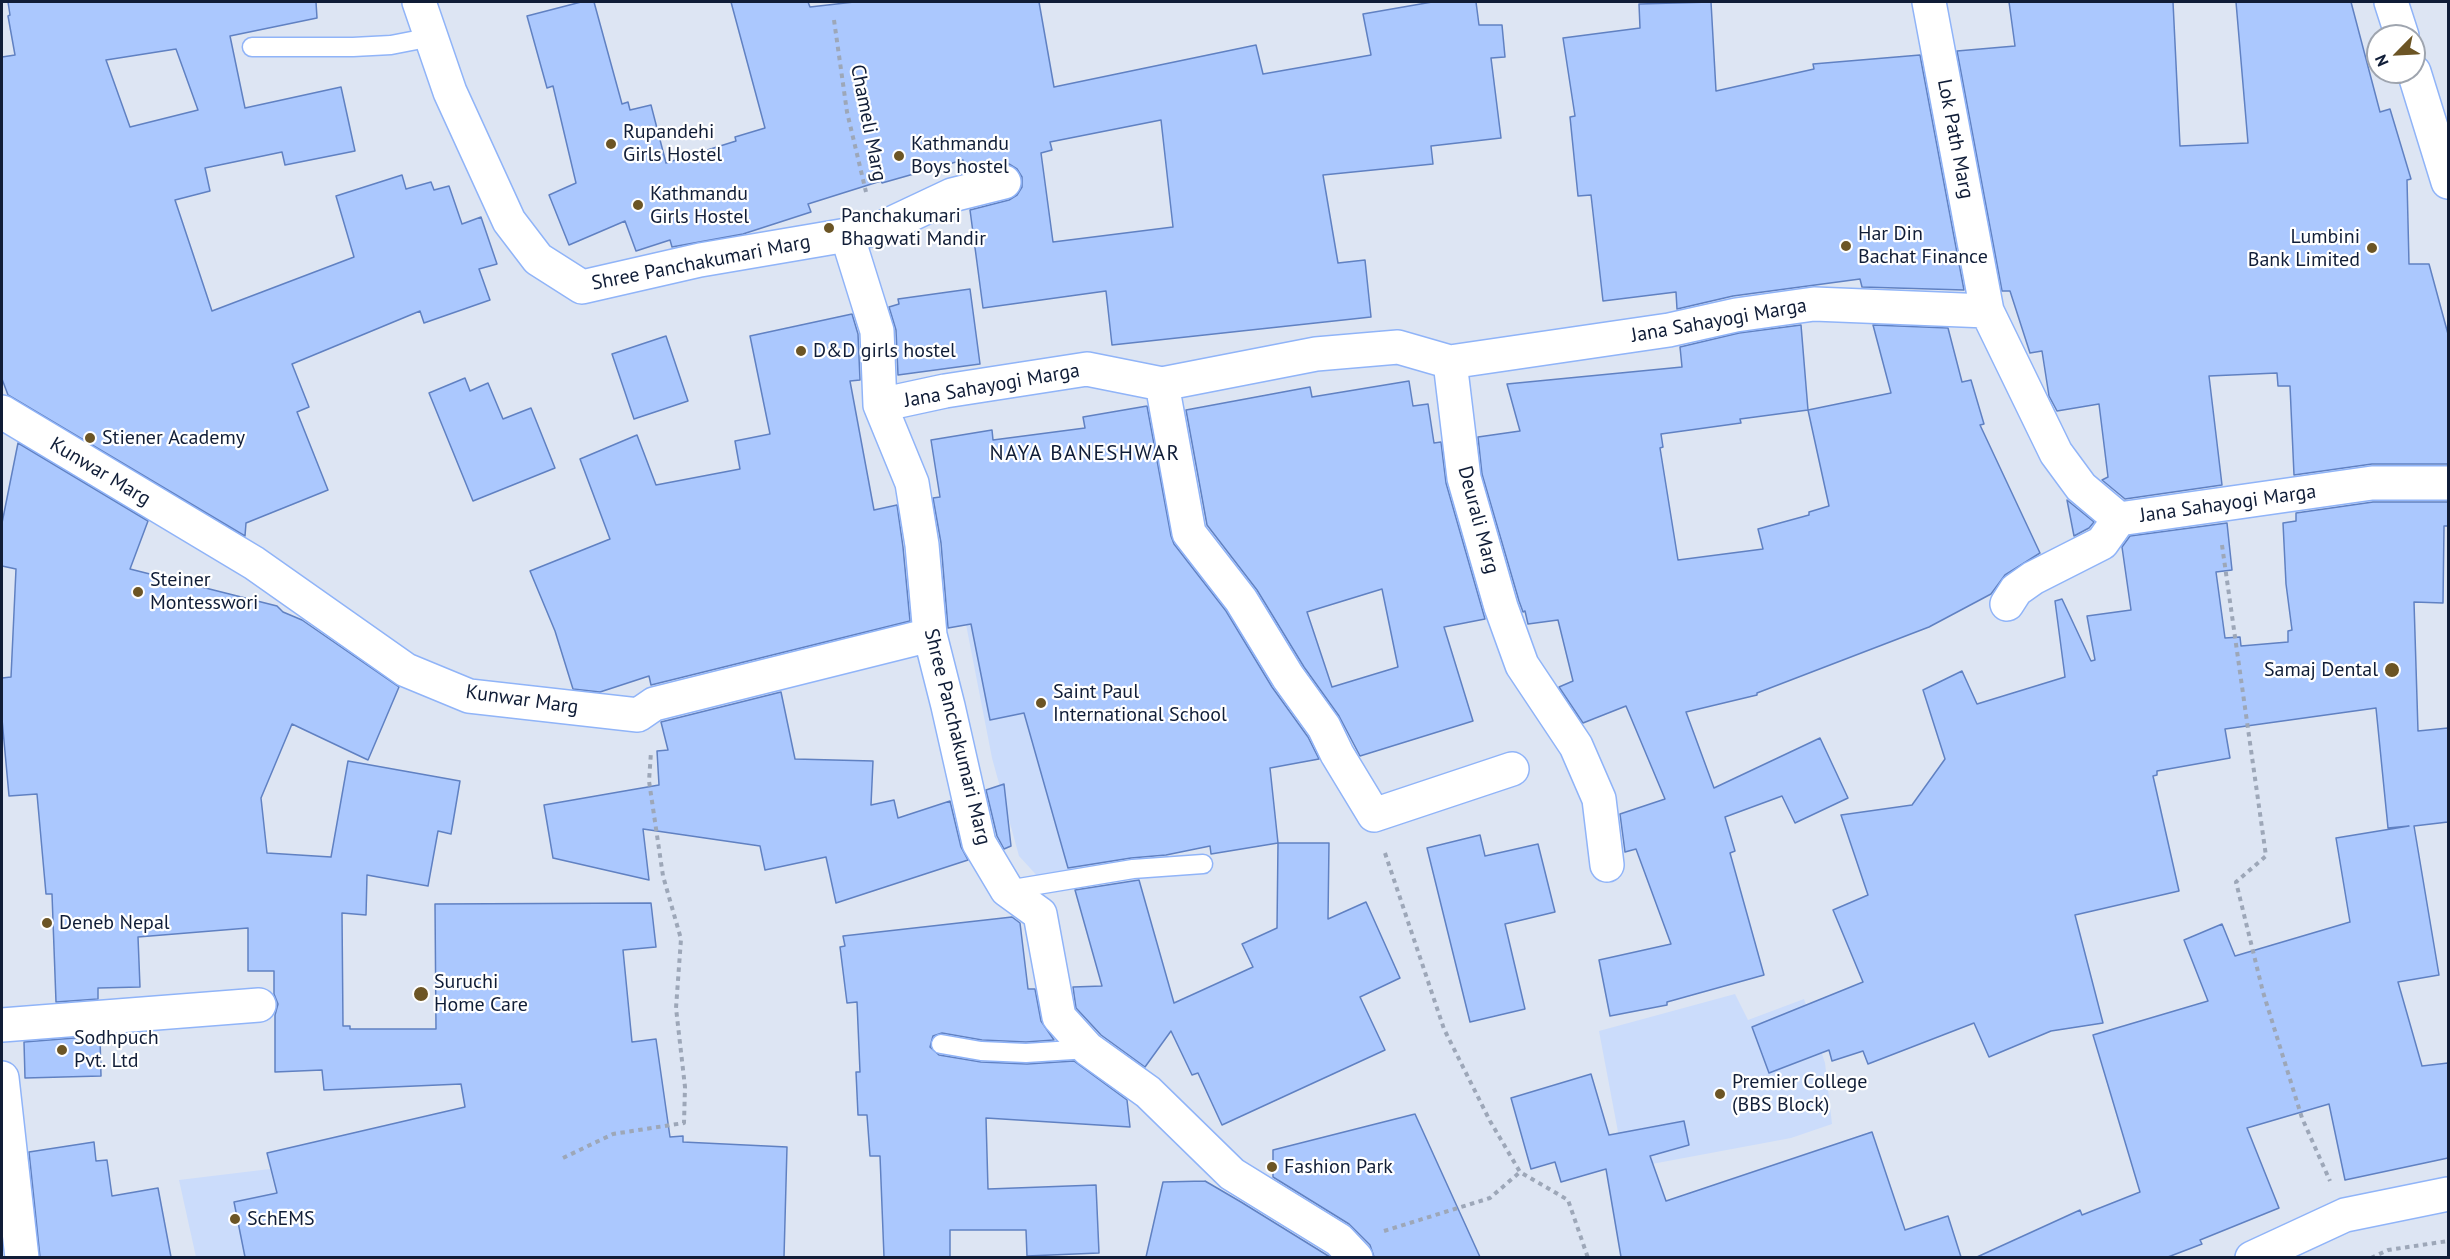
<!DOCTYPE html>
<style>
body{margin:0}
#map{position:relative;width:2450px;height:1259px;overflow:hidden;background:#dde5f3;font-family:"PT Sans",sans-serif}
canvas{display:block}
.frame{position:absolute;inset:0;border:3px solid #101d37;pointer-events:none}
.north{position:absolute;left:2366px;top:24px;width:60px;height:60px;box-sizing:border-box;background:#fff;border:2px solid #9fa5af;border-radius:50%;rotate:246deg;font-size:16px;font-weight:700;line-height:24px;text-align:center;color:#101d37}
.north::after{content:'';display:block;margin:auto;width:21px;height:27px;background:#6c5525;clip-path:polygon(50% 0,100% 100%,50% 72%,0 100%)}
</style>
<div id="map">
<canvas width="2450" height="1259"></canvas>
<div class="frame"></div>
<div class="north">N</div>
</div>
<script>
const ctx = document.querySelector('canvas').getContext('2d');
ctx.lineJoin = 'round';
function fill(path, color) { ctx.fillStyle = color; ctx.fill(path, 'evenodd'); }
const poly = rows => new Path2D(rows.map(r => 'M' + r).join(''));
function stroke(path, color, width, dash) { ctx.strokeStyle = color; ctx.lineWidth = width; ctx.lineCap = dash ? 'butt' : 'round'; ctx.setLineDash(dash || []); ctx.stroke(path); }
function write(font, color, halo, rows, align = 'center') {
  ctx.font = font + ' "PT Sans",sans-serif'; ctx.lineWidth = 4.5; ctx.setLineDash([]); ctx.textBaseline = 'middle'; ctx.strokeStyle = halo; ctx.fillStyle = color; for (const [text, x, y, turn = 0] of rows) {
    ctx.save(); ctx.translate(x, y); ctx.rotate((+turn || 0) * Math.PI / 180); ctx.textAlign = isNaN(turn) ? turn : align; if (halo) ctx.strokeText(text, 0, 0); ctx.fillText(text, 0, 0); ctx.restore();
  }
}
fill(poly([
 [964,614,1096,649,1117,865,1041,880,1019,856,992,758],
 [1735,994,1748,1020,1804,999,1825,1063,1832,1124,1791,1138,1625,1169,1599,1031],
 [270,1169,291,1257,196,1257,179,1180]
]), '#cbdcfb');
const building = poly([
 [8,2,316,2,317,18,230,36,245,108,341,87,355,151,285,165,282,152,205,168,210,191,175,200,212,311,354,257,336,196,402,175,406,189,431,182,434,190,449,186,462,224,481,217,497,264,479,269,490,300,424,323,420,311,292,364,309,407,297,412,328,490,246,523,245,536,8,395,2,379,2,57,15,55,8,16,10,15,8,2],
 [176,49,198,110,130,127,106,60,176,49],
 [581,2,594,2,622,104,628,102,630,110,651,105,666,163,736,141,735,137,765,128,731,2,808,2,810,7,854,2,1039,2,1054,87,1256,45,1263,74,1371,55,1363,14,1432,2,1476,2,1479,25,1502,25,1505,57,1491,58,1501,138,1431,146,1433,164,1323,175,1338,263,1365,260,1371,317,1112,345,1106,291,983,308,970,210,1009,200,1017,195,1022,187,1022,177,1017,169,1009,164,999,164,965,172,963,160,882,183,881,181,808,204,811,212,743,234,672,247,670,240,636,251,625,221,569,245,549,195,576,183,553,86,547,88,527,16,581,2],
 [1161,120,1173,227,1053,242,1041,153,1052,150,1050,142,1161,120],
 [1711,2,1716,91,1814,69,1813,64,1920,55,1964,290,1862,287,1860,279,1733,296,1677,309,1676,292,1603,301,1591,195,1578,196,1570,117,1575,116,1563,38,1640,28,1639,4,1711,2],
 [2009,2,2173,2,2180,146,2248,143,2236,2,2351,2,2380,112,2390,109,2411,179,2407,180,2409,264,2429,264,2448,334,2448,464,2372,464,2294,475,2290,386,2278,386,2277,373,2209,376,2222,485,2125,499,2102,480,2108,477,2099,404,2057,411,2049,396,2042,351,2030,353,2010,291,2002,291,1957,51,2015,46,2009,2],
 [970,289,980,364,898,375,896,330,889,307,899,304,898,299,970,289],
 [852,314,858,334,860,380,850,381,874,510,897,505,903,547,910,621,651,685,649,676,600,692,573,689,555,631,530,571,610,539,580,459,637,435,656,485,740,469,735,441,770,434,750,336,852,314],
 [1801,325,1808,410,1891,393,1873,325,1948,328,1962,382,1971,380,1984,424,1980,425,2040,553,2005,575,1991,594,1929,627,1757,693,1757,695,1686,712,1714,788,1820,738,1848,798,1795,823,1782,796,1725,817,1735,851,1730,853,1764,975,1667,1002,1667,1005,1610,1016,1599,960,1671,944,1636,849,1625,852,1620,814,1665,799,1626,706,1583,723,1559,687,1573,681,1558,620,1528,624,1525,611,1523,612,1519,601,1482,474,1478,437,1520,431,1507,384,1682,367,1680,347,1739,333,1801,325],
 [1808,410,1829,506,1809,512,1809,515,1758,529,1763,549,1678,560,1660,448,1663,447,1661,434,1741,423,1740,419,1808,410],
 [666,336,688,401,634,419,612,354,666,336],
 [465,378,470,391,488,383,503,419,531,408,555,468,473,501,429,393,465,378],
 [1409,381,1413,406,1428,404,1434,443,1441,442,1446,483,1485,619,1444,627,1473,721,1360,756,1339,716,1304,667,1257,590,1207,525,1186,410,1310,387,1312,397,1409,381],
 [1382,589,1398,667,1332,687,1307,612,1382,589],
 [1147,406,1171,536,1174,544,1226,611,1272,687,1308,737,1319,759,1270,768,1278,843,1211,854,1210,846,1166,855,1131,858,1068,868,1024,713,990,720,971,624,948,628,941,543,933,498,940,497,931,440,992,430,993,440,1085,428,1083,417,1147,406],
 [18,443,148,521,130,569,277,606,283,612,302,620,399,687,368,760,292,724,261,798,267,853,331,857,348,761,460,781,451,834,438,831,428,886,367,875,366,915,342,913,343,1026,350,1026,350,1029,436,1029,435,904,651,903,656,947,623,950,632,1042,656,1039,670,1137,683,1136,683,1142,787,1147,784,1257,245,1257,234,1202,277,1193,267,1153,465,1107,461,1084,324,1090,322,1070,275,1072,275,1015,278,1004,274,994,274,971,248,971,248,928,138,937,140,987,98,988,98,999,56,1002,52,894,46,894,37,794,9,796,2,719,2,678,11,677,16,569,2,566,2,523,18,443],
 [2067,500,2094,522,2089,528,2074,536,2067,500],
 [2373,502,2448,502,2448,526,2444,526,2443,603,2414,602,2418,731,2448,728,2448,822,2414,826,2439,975,2398,982,2422,1066,2448,1063,2448,1158,2345,1180,2329,1104,2247,1128,2279,1208,2200,1240,2202,1244,2168,1257,1977,1257,2080,1210,2082,1215,2140,1192,2093,1035,2208,1001,2184,940,2222,924,2235,956,2350,922,2336,838,2409,826,2388,828,2376,708,2225,729,2230,758,2157,771,2157,775,2153,776,2179,891,2075,915,2103,1023,2051,1031,1989,1057,1974,1023,1868,1064,1863,1051,1832,1061,1829,1050,1769,1073,1752,1027,1863,982,1833,910,1868,895,1841,815,1912,805,1945,759,1923,690,1962,671,1977,704,2065,677,2055,601,2062,599,2091,661,2095,660,2087,616,2131,610,2122,547,2130,536,2227,523,2232,570,2216,572,2225,638,2240,637,2241,646,2288,642,2288,631,2292,630,2286,584,2283,523,2296,521,2296,513,2373,502],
 [781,692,795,759,873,761,871,805,894,800,898,818,950,801,961,847,968,860,836,903,826,857,765,870,760,846,643,829,649,880,553,858,544,805,659,785,657,751,668,750,661,722,781,692],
 [1004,784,1011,846,1004,849,997,836,986,790,1004,784],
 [1480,835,1485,856,1538,844,1555,912,1505,924,1525,1009,1470,1022,1427,848,1480,835],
 [1278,843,1329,843,1328,919,1366,902,1400,978,1360,997,1385,1050,1222,1125,1198,1073,1192,1075,1171,1031,1145,1067,1101,1035,1076,1008,1073,987,1102,986,1075,890,1139,880,1174,1003,1253,967,1242,944,1277,928,1278,843],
 [1012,917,1020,923,1028,989,1035,989,1041,1021,1054,1040,1026,1042,982,1040,942,1033,933,1036,930,1047,939,1055,981,1062,1027,1064,1074,1061,1127,1100,1130,1127,986,1118,988,1189,1096,1185,1099,1253,1027,1256,1026,1230,950,1230,950,1257,884,1257,880,1156,870,1156,867,1115,858,1115,856,1072,860,1072,857,1002,847,1003,840,947,845,946,843,936,1012,917],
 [100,1036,101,1076,25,1078,24,1042,100,1036],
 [1591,1074,1609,1135,1684,1121,1689,1145,1650,1156,1666,1201,1872,1132,1905,1230,1948,1216,1961,1257,1621,1257,1606,1169,1561,1182,1555,1162,1531,1169,1511,1098,1591,1074],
 [1415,1114,1480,1257,1374,1257,1370,1245,1349,1224,1273,1177,1273,1150,1415,1114],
 [94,1142,96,1161,107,1160,112,1196,158,1188,171,1257,40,1257,29,1152,94,1142],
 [1205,1181,1241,1202,1330,1257,1146,1257,1163,1182,1205,1181]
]);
fill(building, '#abc8fe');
stroke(building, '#6081c2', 1.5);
const lane = poly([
 [252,47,353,47,391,45,432,37],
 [1007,890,1133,869,1203,864],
 [941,1044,981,1051,1026,1053,1088,1049]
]);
const street = poly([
 [419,2,450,92,509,221,538,259,582,287,700,260,847,235,877,331,880,405,912,483,922,545,930,635,948,706,979,843,1007,890,1040,914,1059,1017,1088,1049,1148,1092,1232,1174,1339,1240,1356,1258],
 [1929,2,1987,311],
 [2391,2,2402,36],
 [2414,72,2448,182],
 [847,235,884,227,952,195,1004,182],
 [1450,362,1464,478,1501,607,1522,665,1576,746,1599,799,1607,865],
 [1162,384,1189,533,1241,600,1288,677,1324,727,1337,754,1374,815,1512,769],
 [880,405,945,391,1087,369,1162,384,1316,354,1398,347,1450,362,1669,330,1736,315,1814,304,1987,311,2056,453,2081,487,2119,519,2372,483,2448,483],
 [2,412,254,563,406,670,469,696,638,715,654,704,930,635],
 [2007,604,2016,590,2033,578,2102,543,2119,519],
 [2,1025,259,1005],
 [2,1078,22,1258]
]);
const secondary = poly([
 [2252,1258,2345,1215,2448,1194]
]);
stroke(lane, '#90b4f8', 21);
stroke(street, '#90b4f8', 36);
stroke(secondary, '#90b4f8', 36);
stroke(poly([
 [834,20,847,112,866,192],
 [2222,545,2266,856,2236,882,2263,992,2302,1118,2330,1181],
 [1385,853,1444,1029,1490,1121,1520,1172,1568,1200,1588,1258],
 [563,1158,613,1134,684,1123,685,1087,676,1008,681,939,663,876,649,781,651,752],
 [1384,1231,1490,1198,1520,1172],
 [2371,1258,2388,1250,2448,1241]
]), '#9da7b8', 4, [4.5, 4.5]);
stroke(lane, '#fff', 18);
stroke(street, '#fff', 33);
stroke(secondary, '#fff', 33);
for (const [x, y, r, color] of [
 [611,144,6,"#6c5525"],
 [899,156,6,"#6c5525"],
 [638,205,6,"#6c5525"],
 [829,228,6,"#6c5525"],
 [1846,246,6,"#6c5525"],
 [2372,248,6,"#6c5525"],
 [801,351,6,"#6c5525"],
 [90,438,6,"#6c5525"],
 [138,592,6,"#6c5525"],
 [2392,670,8,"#6c5525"],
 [1041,703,6,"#6c5525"],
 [47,923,6,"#6c5525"],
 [421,994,8,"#6c5525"],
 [62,1050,6,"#6c5525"],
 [1720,1094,6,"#6c5525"],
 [1272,1167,6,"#6c5525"],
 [235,1219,6,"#6c5525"]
]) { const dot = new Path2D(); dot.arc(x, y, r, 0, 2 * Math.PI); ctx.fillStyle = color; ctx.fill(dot); stroke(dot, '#fff', 2); }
write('20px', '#101d37', '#fff', [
 ["Chameli Marg",868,123,79],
 ["Lok Path Marg",1955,139,79],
 ["Shree Panchakumari Marg",701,263,-11],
 ["Jana Sahayogi Marga",1719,321,-10],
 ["Jana Sahayogi Marga",992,386,-10],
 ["Kunwar Marg",100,472,31],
 ["Jana Sahayogi Marga",2228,504,-8],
 ["Deurali Marg",1478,520,75],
 ["Kunwar Marg",522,700,8],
 ["Shree Panchakumari Marg",957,737,76]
]);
write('20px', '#101d37', '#fff', [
 ["Rupandehi",623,132],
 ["Girls Hostel",623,155],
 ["Kathmandu",911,144],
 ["Boys hostel",911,167],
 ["Kathmandu",650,194],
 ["Girls Hostel",650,217],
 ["Panchakumari",841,216],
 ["Bhagwati Mandir",841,239],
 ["Har Din",1858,234],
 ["Bachat Finance",1858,257],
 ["Lumbini",2360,237,"right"],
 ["Bank Limited",2360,260,"right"],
 ["D&D girls hostel",813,351],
 ["Stiener Academy",102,438],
 ["Steiner",150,580],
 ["Montesswori",150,603],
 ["Samaj Dental",2378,670,"right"],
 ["Saint Paul",1053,692],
 ["International School",1053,715],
 ["Deneb Nepal",59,923],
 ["Suruchi",434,982],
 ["Home Care",434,1005],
 ["Sodhpuch",74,1038],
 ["Pvt. Ltd",74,1061],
 ["Premier College",1732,1082],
 ["(BBS Block)",1732,1105],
 ["Fashion Park",1284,1167],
 ["SchEMS",247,1219]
], 'left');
ctx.letterSpacing = '1.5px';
write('21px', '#101d37', '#fff', [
 ["NAYA BANESHWAR",1085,454]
]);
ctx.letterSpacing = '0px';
</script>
